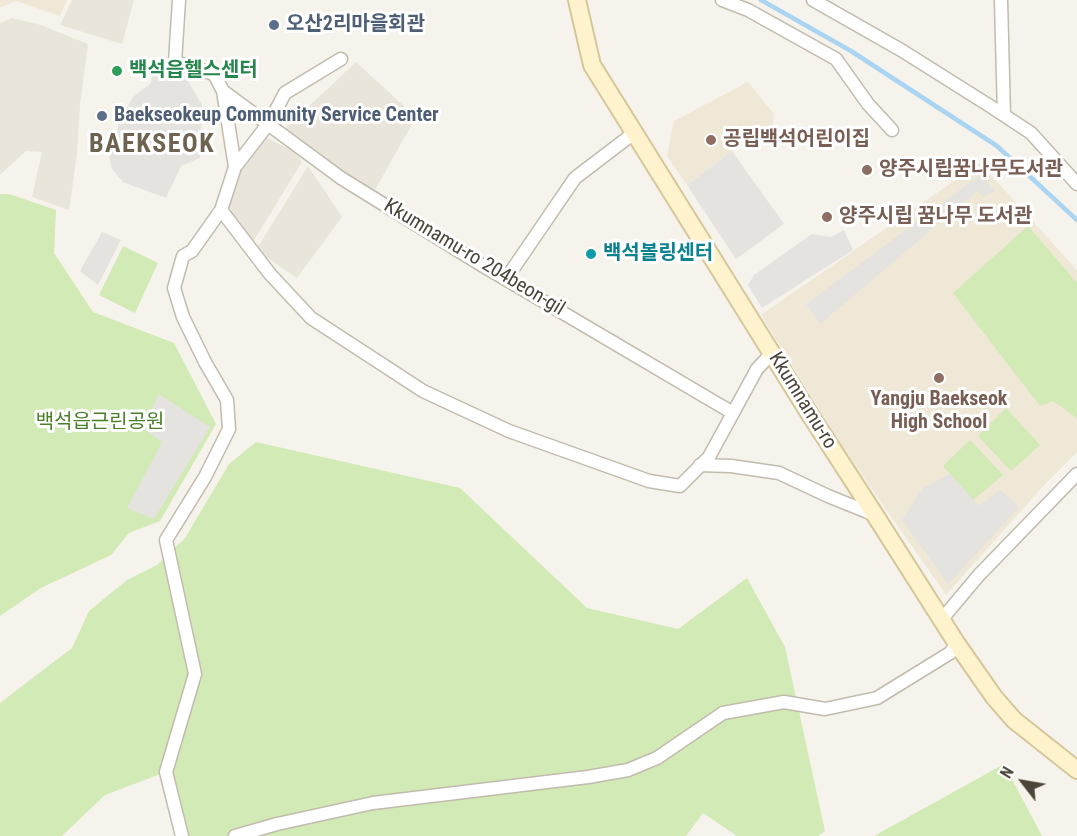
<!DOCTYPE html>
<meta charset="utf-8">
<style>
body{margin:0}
#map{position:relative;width:1077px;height:836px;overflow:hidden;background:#f6f3ec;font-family:"Roboto Condensed",sans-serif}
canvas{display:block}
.north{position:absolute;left:993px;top:752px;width:60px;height:60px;-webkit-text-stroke:4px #fff;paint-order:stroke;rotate:301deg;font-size:16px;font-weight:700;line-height:24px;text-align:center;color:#4b4439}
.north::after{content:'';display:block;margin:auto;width:21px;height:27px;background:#4b4439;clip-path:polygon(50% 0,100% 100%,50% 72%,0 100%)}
</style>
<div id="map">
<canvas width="1077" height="836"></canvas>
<div class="north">N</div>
</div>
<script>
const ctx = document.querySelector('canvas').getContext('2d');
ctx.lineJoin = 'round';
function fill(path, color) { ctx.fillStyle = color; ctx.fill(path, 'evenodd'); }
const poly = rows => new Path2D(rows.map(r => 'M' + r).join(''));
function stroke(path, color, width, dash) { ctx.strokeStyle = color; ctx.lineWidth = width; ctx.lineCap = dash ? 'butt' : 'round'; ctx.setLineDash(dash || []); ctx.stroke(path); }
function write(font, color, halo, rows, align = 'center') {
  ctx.font = font + ' "Roboto Condensed","Noto Sans KR",sans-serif'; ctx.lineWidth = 6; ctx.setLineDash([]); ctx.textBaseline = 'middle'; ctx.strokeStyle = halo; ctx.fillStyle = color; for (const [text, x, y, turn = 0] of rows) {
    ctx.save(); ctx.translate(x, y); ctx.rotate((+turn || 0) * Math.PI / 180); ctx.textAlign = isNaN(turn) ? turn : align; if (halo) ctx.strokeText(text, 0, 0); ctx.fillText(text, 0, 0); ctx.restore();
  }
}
fill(poly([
 [72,0,134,0,122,44,60,25],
 [12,18,41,25,88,44,80,105,77,154,69,210,32,197,42,152,26,151,0,175,0,23],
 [356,62,416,117,375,190,330,163,285,129],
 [265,137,295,152,302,162,253,242,228,214,235,180],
 [308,166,342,217,297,278,256,250]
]), '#eae5da');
fill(poly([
 [0,0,67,0,60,16,16,1,0,8],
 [748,82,774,114,772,130,732,151,687,185,667,156,674,121],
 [980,163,1077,270,1077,452,1047,482,946,595,839,442,761,315]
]), '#efe8d6');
fill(poly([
 [0,194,9,194,56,210,54,253,93,312,174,343,216,424,160,521,129,533,111,555,41,588,0,616],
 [1028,226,1077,283,1077,418,1053,401,1040,406,953,293],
 [123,246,158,263,135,313,99,295],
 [1006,408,1040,445,1011,471,978,436],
 [970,440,1003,475,973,500,943,466],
 [256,442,460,488,587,608,678,629,747,578,785,647,825,831,818,836,737,836,703,813,686,836,182,836,166,772,105,795,62,836,0,836,0,703,72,648,89,611,127,580,157,565,185,538,229,464],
 [1004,764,1042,836,874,836]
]), '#d2eab5');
fill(poly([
 [153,66,184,74,202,105,200,158,181,166,166,198,123,182,112,169,109,157,113,148,119,123,133,97,151,83],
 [732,151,784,224,736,259,687,185],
 [980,175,995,191,984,197,977,191,820,324,806,304],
 [844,230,853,250,762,308,748,285,754,275,812,234,831,237],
 [102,232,121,240,98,285,80,271],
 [159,394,210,427,154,519,127,508,162,442,143,428],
 [950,474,979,506,1000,490,1019,507,948,584,902,520,923,488]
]), '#e5e3e0');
stroke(poly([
 [761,0,851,51,997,146,1077,220]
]), '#a9d4f2', 4.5);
const street = poly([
 [179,0,175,62,214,74,223,91,235,167,221,210,192,251,183,256,174,288,183,317,205,362,227,400,229,429,205,477,166,540,195,674,166,772,182,836],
 [722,0,748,10,836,59,868,104,892,130],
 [813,0,901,50,990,106,1031,133,1077,184],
 [1001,0,1004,115],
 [223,91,341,178,480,264,733,413],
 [235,167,269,123,285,93,341,59],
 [221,210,270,274,311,318,423,391,509,431,649,481,680,486,709,457,757,369,772,353],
 [506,279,575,178,634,133],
 [700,465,731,466,779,473,828,496,875,515],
 [942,619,979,575,1077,474],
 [235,836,277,824,373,803,588,777,628,770,657,758,723,713,784,702,825,709,877,698,950,653,957,644]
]);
const secondary = poly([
 [577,0,592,65,809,413,875,515,957,644,994,697,1014,720,1077,770]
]);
stroke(street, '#c2bbae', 15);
stroke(secondary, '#d6c79b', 20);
stroke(street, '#fff', 12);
stroke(secondary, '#fff3cd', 16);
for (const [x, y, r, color] of [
 [274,25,6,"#5c6f8a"],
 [117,71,6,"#2e9e5b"],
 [102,116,6,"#5c6f8a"],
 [711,140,6,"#8d6e63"],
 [867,170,6,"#8d6e63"],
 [827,217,6,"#8d6e63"],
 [591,254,6,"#0f9aa8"],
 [939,378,6,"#8d6e63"]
]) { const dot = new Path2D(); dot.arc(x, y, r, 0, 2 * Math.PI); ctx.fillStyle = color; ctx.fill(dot); stroke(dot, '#fff', 2); }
write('bold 20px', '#4e5e75', '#fff', [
 ["오산2리마을회관",286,25],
 ["Baekseokeup Community Service Center",114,116]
], 'left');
write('bold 20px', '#27864d', '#fff', [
 ["백석읍헬스센터",129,71]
], 'left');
write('bold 20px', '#785e54', '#fff', [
 ["공립백석어린이집",723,140],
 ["양주시립꿈나무도서관",879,170],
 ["양주시립 꿈나무 도서관",839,217],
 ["Yangju Baekseok",939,400,"center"],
 ["High School",939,423,"center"]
], 'left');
write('bold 20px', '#0d838f', '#fff', [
 ["백석볼링센터",603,254]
], 'left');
write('20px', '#4b4439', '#fff', [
 ["Kkumnamu-ro 204beon-gil",474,258,31],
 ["Kkumnamu-ro",802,401,58]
]);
write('20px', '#4a7f2a', '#fff', [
 ["백석읍근린공원",100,423]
]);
ctx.letterSpacing = '1.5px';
write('bold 26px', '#6e6250', '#fff', [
 ["BAEKSEOK",152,145]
]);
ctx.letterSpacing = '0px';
</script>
